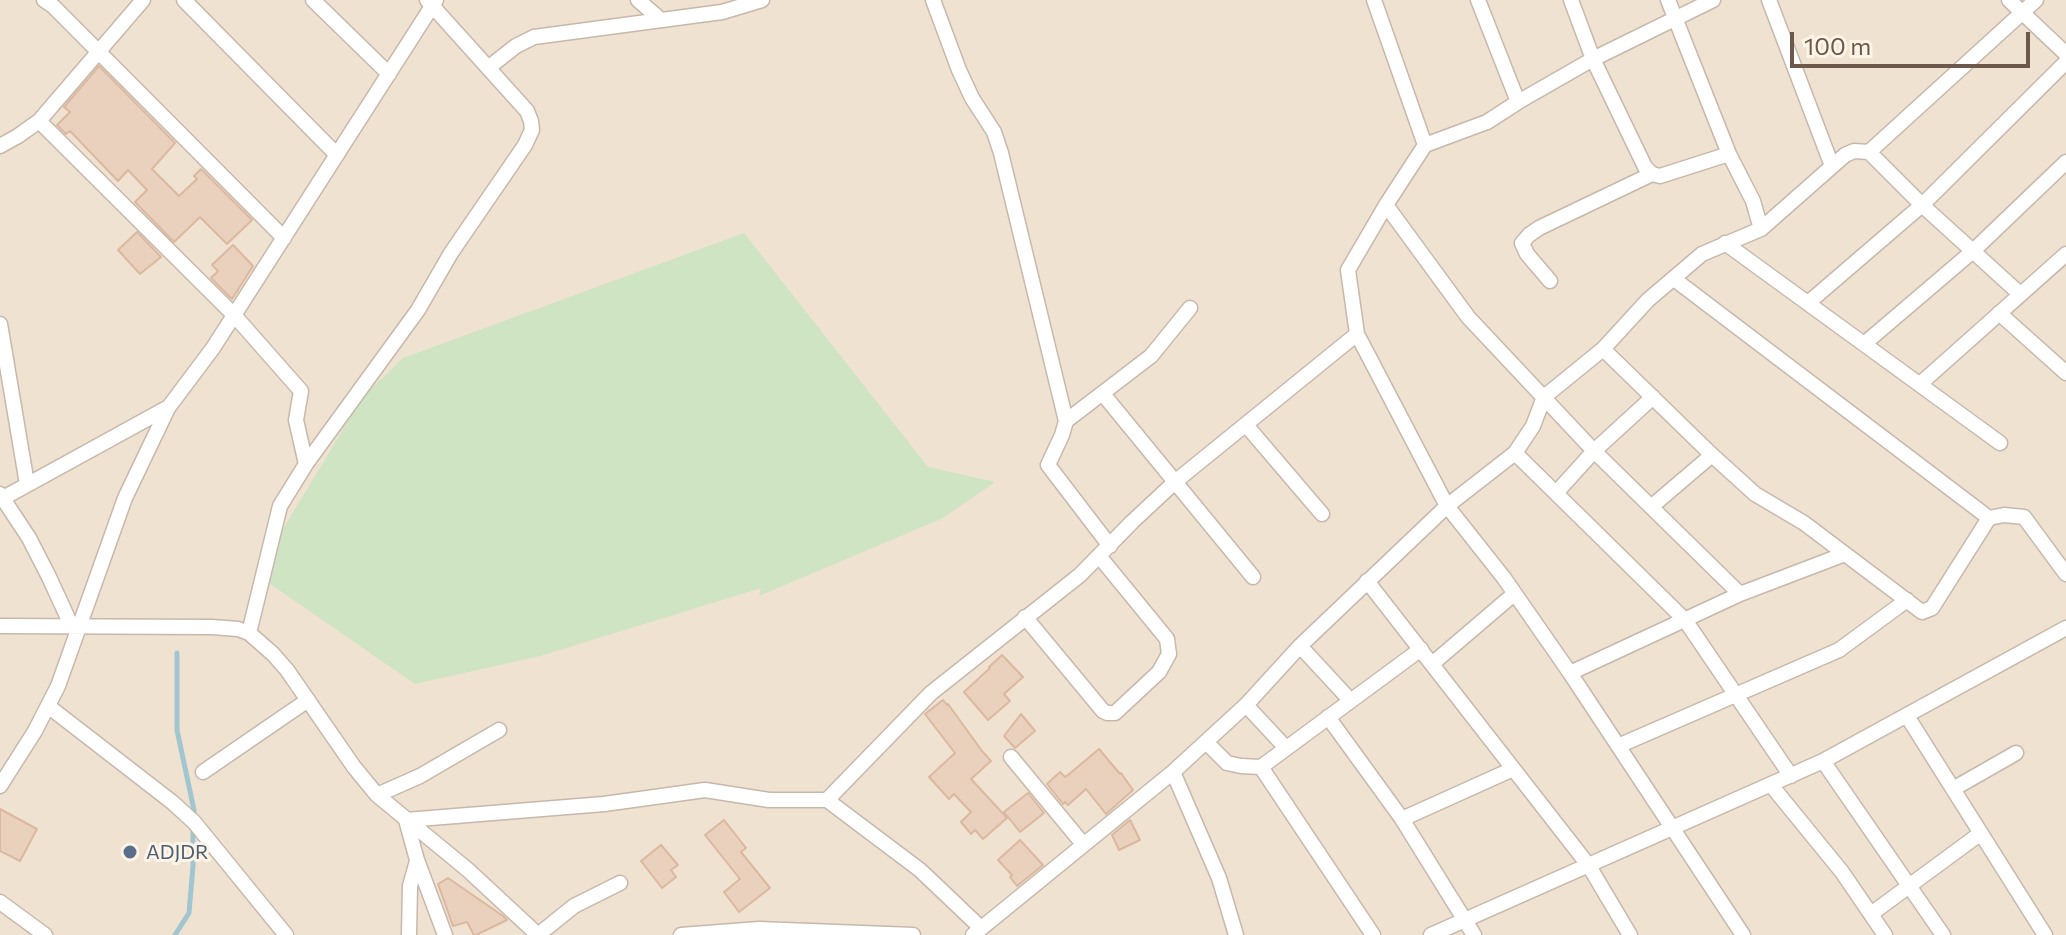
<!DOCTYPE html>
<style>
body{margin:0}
#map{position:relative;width:2066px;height:935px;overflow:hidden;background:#f8f0e1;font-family:Commissioner,sans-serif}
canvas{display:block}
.scale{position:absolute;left:1790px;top:32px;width:240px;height:36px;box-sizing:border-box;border:4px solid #6c594c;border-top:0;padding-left:10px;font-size:24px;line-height:28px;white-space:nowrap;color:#6c594c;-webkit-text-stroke:6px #fcf5e7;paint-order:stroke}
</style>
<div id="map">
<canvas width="2066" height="935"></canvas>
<div class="scale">100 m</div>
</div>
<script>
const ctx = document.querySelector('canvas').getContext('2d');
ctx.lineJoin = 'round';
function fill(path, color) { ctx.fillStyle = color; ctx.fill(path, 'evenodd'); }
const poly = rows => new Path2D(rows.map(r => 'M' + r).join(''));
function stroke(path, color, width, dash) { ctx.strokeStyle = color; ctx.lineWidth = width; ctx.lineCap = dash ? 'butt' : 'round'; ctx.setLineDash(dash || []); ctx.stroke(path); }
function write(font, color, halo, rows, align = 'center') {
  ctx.font = font + ' Commissioner,sans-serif'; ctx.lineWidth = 6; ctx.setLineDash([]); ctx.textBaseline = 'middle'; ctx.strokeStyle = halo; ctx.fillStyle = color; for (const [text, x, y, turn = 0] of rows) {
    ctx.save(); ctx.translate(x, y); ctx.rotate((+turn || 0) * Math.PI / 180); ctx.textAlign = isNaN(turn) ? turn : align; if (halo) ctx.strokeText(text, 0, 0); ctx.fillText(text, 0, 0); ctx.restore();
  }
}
fill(poly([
 [0,0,2066,0,2066,935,0,935]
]), '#efe2d1');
fill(poly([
 [744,233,928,467,995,482,943,518,759,596,761,588,540,656,415,684,256,574,362,398,403,358]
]), '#cee4c2');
stroke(poly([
 [177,653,177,730,194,810,194,818],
 [175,935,189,913,193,866,193,828]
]), '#a1c6cf', 5);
const building = poly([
 [99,66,175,143,152,169,179,196,197,179,194,176,201,169,252,220,227,244,200,217,174,242,135,202,147,190,128,170,118,181,70,131,66,134,57,125,70,112,64,107,99,66],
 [137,232,161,257,140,274,118,250,137,232],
 [233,245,253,266,232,299,211,278,218,271,212,265,233,245],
 [1002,655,1023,677,1004,694,1010,701,988,720,964,692,990,668,989,667,1002,655],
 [943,700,947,705,948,704,982,751,991,761,971,779,1007,818,983,839,975,830,971,834,961,822,971,812,954,794,949,799,929,777,955,753,925,714,943,700],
 [1021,714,1035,731,1015,748,1004,736,1021,714],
 [1099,749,1120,774,1121,773,1133,790,1106,814,1086,789,1068,805,1065,802,1063,804,1047,784,1060,772,1065,777,1068,775,1099,749],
 [1028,793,1044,813,1020,832,1004,812,1028,793],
 [0,809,37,829,20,861,0,851,0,809],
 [724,820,746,848,741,852,770,888,739,912,724,892,740,879,705,835,724,820],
 [1130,820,1140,840,1119,850,1112,835,1130,820],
 [1020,840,1043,865,1017,886,1010,877,1012,875,998,860,1020,840],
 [661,845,678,865,671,870,676,877,662,888,641,861,661,845],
 [448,878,503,916,507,920,476,935,474,935,467,922,453,926,438,884,448,878]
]);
fill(building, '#ead1bd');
stroke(building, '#dbb89f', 2);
const street = poly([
 [44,0,53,6,284,238],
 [184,0,337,155],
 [313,0,389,74],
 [638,0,661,20],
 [933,0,959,70,972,98,994,132,1001,153,1066,421,1062,435,1048,465,1110,546],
 [1374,0,1425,145],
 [1478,0,1518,102],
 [1571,0,1593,59,1645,167,1652,174,1660,176,1729,154],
 [1668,0,1729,154,1753,201,1761,229],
 [1713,0,1593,59,1518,102,1487,122,1425,145,1386,205,1348,270,1357,334,1447,506,1504,578,1570,673,1743,935],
 [1769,0,1832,166],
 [2009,0,2066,54],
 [488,68,516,46,534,37,722,12,762,0],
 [39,121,234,315,301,391,296,420,306,464,280,506,249,633],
 [0,146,18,136,39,121,143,0],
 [1869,152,1922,205,2020,294],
 [1386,205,1468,317,1594,451,1740,594],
 [1725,243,2000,443],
 [1674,279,1989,518],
 [1550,281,1527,254,1522,243,1529,235,1539,228,1652,174],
 [1808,303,1922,205,2066,62],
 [1999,313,2066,373],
 [0,324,27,484],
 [1864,344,1973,251,2066,162],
 [1603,349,1712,455,1755,494,1804,523,1922,612,1932,608,1989,518,2004,515,2024,517,2066,574],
 [1920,384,2066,254],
 [1103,394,1253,577],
 [1066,421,1151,356,1190,308],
 [1246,425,1322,514],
 [1515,453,1685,620,1791,776],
 [306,464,418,310,451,253,525,145,532,130,531,121,527,111,427,0],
 [1556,493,1594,451,1653,397],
 [0,494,29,538,49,577,72,627],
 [3,498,167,408],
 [1651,507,1712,455],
 [1367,581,1589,866,1630,935],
 [1025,617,1103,711,1107,713,1115,713,1159,672,1169,654,1167,639,1099,556],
 [0,626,212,627,238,629,249,633,273,654,287,670,354,767,377,795,468,870,538,935,574,906,620,883],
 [1300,646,1350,700],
 [1432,664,1514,594],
 [1570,673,1740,594,1845,554],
 [1246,705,1286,748],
 [48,706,172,802,194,822,286,935],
 [1907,716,2045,935],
 [1328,717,1402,819,1474,935],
 [1206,742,1227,763,1241,766,1261,767,1421,649],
 [1618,746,1839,650,1907,600],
 [1011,757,1083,844],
 [1823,761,1943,935],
 [1261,767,1373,935],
 [203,772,308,700],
 [1173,772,1219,878,1236,935],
 [1771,785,1842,872,1885,935],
 [0,786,35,731,58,686,125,498,168,408,213,348,436,0],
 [1953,789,2016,753],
 [377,795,420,776,499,730],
 [827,800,931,693,1080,575,1132,522,1176,481,1357,334],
 [1402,819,1513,769],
 [0,902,45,935],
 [1871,914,1981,833],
 [409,935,410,886,417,861],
 [445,935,417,860,406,820,604,804,705,790,769,800,827,800,920,870,981,928],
 [681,935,759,929,913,935],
 [973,935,1173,772,1246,705,1300,646,1447,506,1515,453,1533,426,1544,397,1603,349,1648,300,1702,254,1761,229,1845,155,1854,151,1869,152,2036,0],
 [1431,935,1823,761,2066,628]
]);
stroke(street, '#c7b8ab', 17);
stroke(street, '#fff', 14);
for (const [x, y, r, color] of [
 [130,852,8,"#5c6f8a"]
]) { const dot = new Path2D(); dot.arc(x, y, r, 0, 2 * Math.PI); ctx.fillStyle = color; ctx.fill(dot); stroke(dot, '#fcf5e7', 3); }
write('20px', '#4e5e75', '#fcf5e7', [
 ["ADJDR",146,852]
], 'left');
</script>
